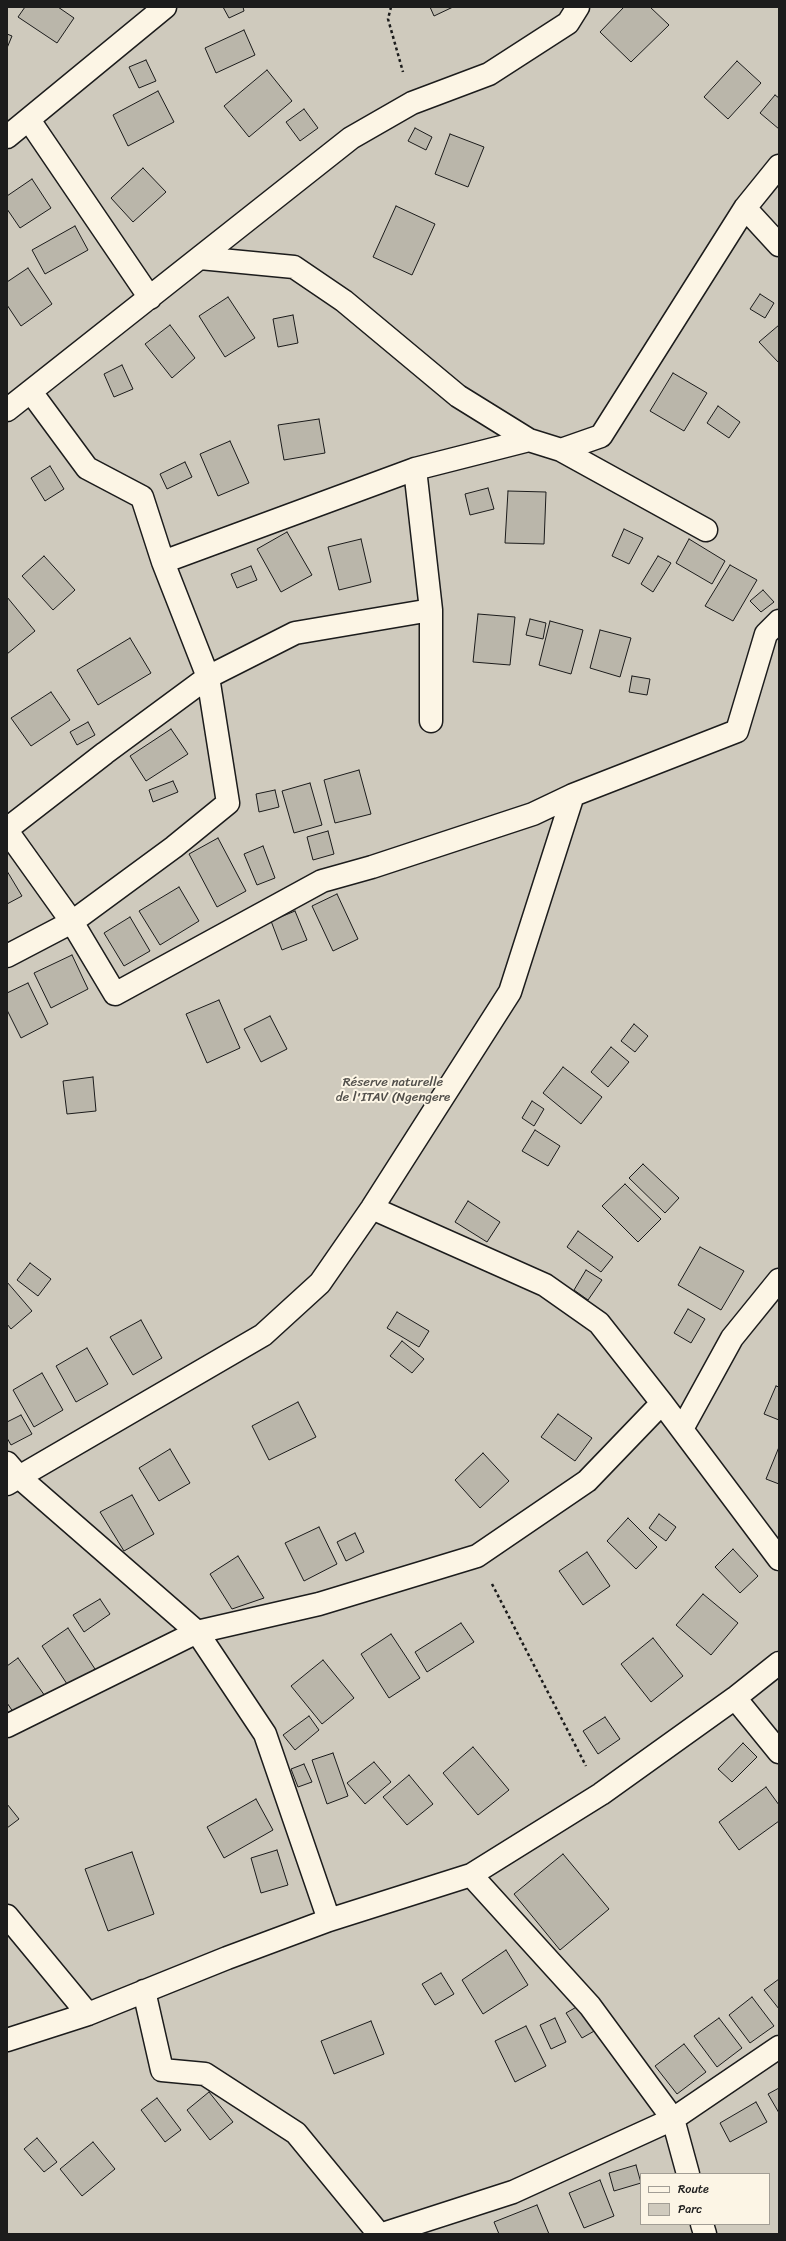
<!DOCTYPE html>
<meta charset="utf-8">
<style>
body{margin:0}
#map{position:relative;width:786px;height:2241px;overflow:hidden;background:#eee8d9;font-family:Sriracha,sans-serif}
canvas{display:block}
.frame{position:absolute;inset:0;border:8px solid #1c1c1c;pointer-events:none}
.legend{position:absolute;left:640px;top:2173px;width:130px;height:52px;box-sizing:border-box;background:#fcf5e5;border:1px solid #a29e95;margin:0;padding:5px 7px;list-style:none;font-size:12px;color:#1c1c1c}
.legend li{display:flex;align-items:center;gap:8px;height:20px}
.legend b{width:20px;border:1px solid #a29e95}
</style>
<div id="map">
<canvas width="786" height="2241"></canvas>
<div class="frame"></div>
<ul class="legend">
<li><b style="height:5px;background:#fcf5e5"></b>Route</li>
<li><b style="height:11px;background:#cfcabd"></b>Parc</li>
</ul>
</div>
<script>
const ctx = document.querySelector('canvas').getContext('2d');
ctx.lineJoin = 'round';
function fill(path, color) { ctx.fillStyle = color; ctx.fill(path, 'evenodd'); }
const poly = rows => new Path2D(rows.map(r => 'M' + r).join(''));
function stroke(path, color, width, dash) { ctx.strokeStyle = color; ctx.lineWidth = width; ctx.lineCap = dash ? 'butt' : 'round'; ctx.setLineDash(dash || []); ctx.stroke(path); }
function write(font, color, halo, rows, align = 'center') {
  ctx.font = font + ' Sriracha,sans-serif'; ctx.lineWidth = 4; ctx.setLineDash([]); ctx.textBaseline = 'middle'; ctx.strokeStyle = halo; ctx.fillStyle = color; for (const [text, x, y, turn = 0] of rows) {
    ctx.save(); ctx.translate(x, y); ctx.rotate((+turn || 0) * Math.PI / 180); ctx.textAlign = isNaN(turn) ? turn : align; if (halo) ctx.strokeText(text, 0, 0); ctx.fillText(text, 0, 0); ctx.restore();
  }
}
fill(poly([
 [7,7,779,7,779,2234,7,2234],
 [641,2174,769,2174,769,2224,641,2224]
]), '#cfcabd');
const building = poly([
 [25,7,58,7,74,18,57,43,18,17,25,7],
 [223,7,243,7,244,11,229,18,223,7],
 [430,7,453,7,434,16,430,7],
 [624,7,650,7,669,25,631,62,600,32,624,7],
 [244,30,255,55,216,73,205,48,244,30],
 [7,34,12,36,7,48,7,34],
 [146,60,156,81,139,88,129,67,146,60],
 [737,61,761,83,728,119,704,97,737,61],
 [267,70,292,101,249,137,224,106,267,70],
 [158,91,174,122,128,146,113,115,158,91],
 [775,95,779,98,779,129,760,113,775,95],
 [304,109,318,128,300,141,286,122,304,109],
 [415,128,432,137,426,150,408,141,415,128],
 [450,134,484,147,468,187,435,174,450,134],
 [143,168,166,192,133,222,111,198,143,168],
 [32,179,51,208,20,228,7,209,7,196,32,179],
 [396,206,435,224,412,275,373,257,396,206],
 [75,226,88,250,45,274,32,250,75,226],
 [28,268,52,304,21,326,7,305,7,282,28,268],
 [760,294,774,303,765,318,750,309,760,294],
 [228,297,255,338,225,357,199,316,228,297],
 [293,315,298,343,278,347,273,319,293,315],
 [170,325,195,358,172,378,145,344,170,325],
 [779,325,779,363,759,342,779,325],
 [122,365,133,389,114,397,104,374,122,365],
 [673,373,707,393,684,431,650,411,673,373],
 [718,406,740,422,729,438,707,423,718,406],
 [319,419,325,453,284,460,278,425,319,419],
 [230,441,249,483,218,496,200,454,230,441],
 [185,462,192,477,167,489,160,474,185,462],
 [50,466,64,489,45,501,31,478,50,466],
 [488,488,494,509,470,515,465,494,488,488],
 [508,491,546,492,544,544,505,543,508,491],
 [624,529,643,538,629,564,612,556,624,529],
 [287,532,312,575,281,592,257,549,287,532],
 [361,539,371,582,339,590,328,547,361,539],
 [689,539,725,561,712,584,676,563,689,539],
 [44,556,75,590,53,610,22,576,44,556],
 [658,556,671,563,653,592,641,584,658,556],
 [730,565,757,580,733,621,705,606,730,565],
 [251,566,257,580,237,588,231,574,251,566],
 [763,590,774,602,761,612,750,601,763,590],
 [7,597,35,631,7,654,7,597],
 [478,614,515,617,510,665,473,662,478,614],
 [530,619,546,623,543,639,526,635,530,619],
 [550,621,583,630,571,674,539,665,550,621],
 [600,630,631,638,620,677,590,668,600,630],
 [130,638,151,673,98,705,77,670,130,638],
 [632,676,650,679,647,695,629,692,632,676],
 [51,692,70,720,31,746,11,718,51,692],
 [88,722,95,735,77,745,70,732,88,722],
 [171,729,188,754,146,781,130,756,171,729],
 [359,770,371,814,335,823,324,780,359,770],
 [173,781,178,792,153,802,149,790,173,781],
 [310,783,322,825,294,833,282,791,310,783],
 [275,790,279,807,259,812,256,794,275,790],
 [328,831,334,854,313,860,307,837,328,831],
 [218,838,246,891,217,907,189,854,218,838],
 [263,846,275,878,257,885,244,854,263,846],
 [7,871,22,896,7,904,7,871],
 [179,887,199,921,160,945,139,911,179,887],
 [337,894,358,939,333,951,312,906,337,894],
 [295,911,307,940,282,950,271,921,295,911],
 [130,917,150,951,124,966,104,933,130,917],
 [72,955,88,989,51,1008,34,973,72,955],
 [28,983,48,1024,21,1038,7,1010,7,993,28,983],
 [219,1000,240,1048,207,1063,186,1014,219,1000],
 [270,1016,287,1049,261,1062,244,1029,270,1016],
 [634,1024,648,1036,635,1052,621,1041,634,1024],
 [611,1047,629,1062,608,1087,591,1072,611,1047],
 [563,1067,602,1097,581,1124,543,1093,563,1067],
 [93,1077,96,1111,67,1114,63,1081,93,1077],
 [532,1101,544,1109,534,1126,522,1118,532,1101],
 [535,1130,560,1146,548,1166,522,1151,535,1130],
 [643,1164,679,1198,665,1213,629,1178,643,1164],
 [625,1184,661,1219,638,1242,602,1206,625,1184],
 [468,1201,500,1222,487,1242,455,1222,468,1201],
 [578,1231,613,1257,601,1272,567,1247,578,1231],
 [700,1247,744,1271,721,1310,678,1285,700,1247],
 [30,1263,51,1279,38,1296,17,1280,30,1263],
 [586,1270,602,1280,588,1300,574,1290,586,1270],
 [7,1282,32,1311,11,1329,7,1324,7,1282],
 [688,1309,705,1319,691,1343,674,1333,688,1309],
 [397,1312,429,1331,419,1347,387,1328,397,1312],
 [141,1320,162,1358,133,1375,110,1337,141,1320],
 [402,1341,424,1359,412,1373,390,1356,402,1341],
 [87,1348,108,1384,76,1402,56,1366,87,1348],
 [42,1373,63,1410,34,1427,13,1390,42,1373],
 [776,1386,779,1387,779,1420,764,1414,776,1386],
 [298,1402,316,1437,269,1460,252,1426,298,1402],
 [558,1414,592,1438,575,1461,541,1437,558,1414],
 [21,1415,32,1434,11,1445,7,1438,7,1422,21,1415],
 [779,1447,779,1484,766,1479,779,1447],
 [170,1449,190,1483,159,1501,139,1468,170,1449],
 [483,1453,509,1481,480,1508,455,1480,483,1453],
 [132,1495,154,1534,124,1551,100,1512,132,1495],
 [659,1514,676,1527,666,1541,649,1528,659,1514],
 [628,1518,657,1547,636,1569,607,1541,628,1518],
 [319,1527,337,1564,304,1581,285,1543,319,1527],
 [355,1533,364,1552,346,1561,337,1542,355,1533],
 [733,1549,758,1576,740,1593,715,1567,733,1549],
 [587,1552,610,1586,583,1605,559,1571,587,1552],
 [238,1556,264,1598,232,1609,210,1574,238,1556],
 [703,1594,738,1623,711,1655,676,1625,703,1594],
 [100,1599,110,1614,84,1632,73,1615,100,1599],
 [461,1623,474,1642,427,1672,415,1652,461,1623],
 [68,1628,95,1669,69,1687,42,1646,68,1628],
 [391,1634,420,1678,389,1698,361,1654,391,1634],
 [653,1638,683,1676,651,1702,621,1664,653,1638],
 [18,1658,45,1696,16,1716,7,1703,7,1666,18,1658],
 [323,1660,354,1698,322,1724,291,1686,323,1660],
 [309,1716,319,1730,295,1750,283,1735,309,1716],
 [605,1717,620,1739,598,1754,583,1731,605,1717],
 [743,1743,757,1757,732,1782,718,1769,743,1743],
 [473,1747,509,1790,478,1815,443,1773,473,1747],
 [333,1753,348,1796,327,1804,312,1760,333,1753],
 [374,1762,391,1782,365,1804,347,1783,374,1762],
 [304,1764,312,1782,298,1787,291,1769,304,1764],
 [409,1775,433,1804,407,1825,383,1797,409,1775],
 [766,1787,779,1805,779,1821,739,1850,719,1822,766,1787],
 [256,1799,273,1830,224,1858,207,1827,256,1799],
 [7,1804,19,1819,7,1828,7,1804],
 [277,1850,288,1885,261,1893,251,1858,277,1850],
 [132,1852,154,1914,108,1931,85,1869,132,1852],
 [563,1854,609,1909,560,1950,514,1894,563,1854],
 [506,1950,528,1985,483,2014,462,1980,506,1950],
 [441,1973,454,1994,435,2005,422,1984,441,1973],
 [779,1979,779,2009,764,1990,779,1979],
 [752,1997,774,2026,750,2043,729,2015,752,1997],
 [580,2005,596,2030,582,2038,566,2013,580,2005],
 [555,2018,566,2042,551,2049,540,2025,555,2018],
 [719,2018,742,2048,717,2067,694,2036,719,2018],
 [371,2021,384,2054,334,2074,321,2041,371,2021],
 [526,2026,546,2066,515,2082,495,2041,526,2026],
 [684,2044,706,2072,677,2094,655,2066,684,2044],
 [779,2088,779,2113,768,2094,779,2088],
 [209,2092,233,2122,210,2140,187,2110,209,2092],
 [157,2098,181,2130,165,2142,141,2110,157,2098],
 [756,2102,767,2122,730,2142,720,2123,756,2102],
 [37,2138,57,2162,44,2172,24,2149,37,2138],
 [93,2142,115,2169,82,2196,60,2169,93,2142],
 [636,2165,641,2183,614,2191,609,2173,636,2165],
 [600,2180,614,2216,584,2228,569,2193,600,2180],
 [537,2205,549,2234,499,2234,494,2222,537,2205]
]);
fill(building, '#bab6aa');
stroke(building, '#1c1c1c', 1);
const minor = poly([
 [29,120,150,298],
 [7,137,165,7],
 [745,208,779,245],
 [200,258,294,267,344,301,458,396,529,440,561,450,601,436,745,208,779,166],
 [7,410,351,138,412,103,489,74,568,23,578,7],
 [561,450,706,530],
 [415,469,431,610,431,721],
 [163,562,415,469,529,440],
 [7,829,105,753,208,677,295,633,431,610],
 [7,831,72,922,115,994,322,881,372,867,533,814,573,795],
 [7,956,72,922,174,847,228,803,208,677,163,562,142,497,87,468,31,392],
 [372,1208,545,1285,599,1323,662,1403,779,1559],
 [682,1429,732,1338,779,1280],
 [7,1463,19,1477,197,1632,265,1734,329,1920],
 [7,1484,263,1335,320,1283,372,1208,510,992,573,795,737,731,766,634,779,621],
 [735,1698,779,1752],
 [7,1726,197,1632,319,1604,477,1556,587,1481,662,1403],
 [471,1875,590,2006,673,2119,688,2174],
 [7,1916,88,2014],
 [144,1991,162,2070,205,2074,296,2133,379,2234],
 [7,2040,88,2014,227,1958,329,1920,471,1875,601,1794,735,1698,779,1663],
 [702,2224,705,2234],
 [383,2234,513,2192,673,2119,779,2047]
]);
stroke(minor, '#1c1c1c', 25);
stroke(poly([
 [391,7,388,19,403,72],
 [492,1584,586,1766]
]), '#1c1c1c', 2.5, [3, 3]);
stroke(minor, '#fcf5e5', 22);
write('13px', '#52504c', '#fcf5e5', [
 ["Réserve naturelle",393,1083],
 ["de l'ITAV (Ngengere",393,1098]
]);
</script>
